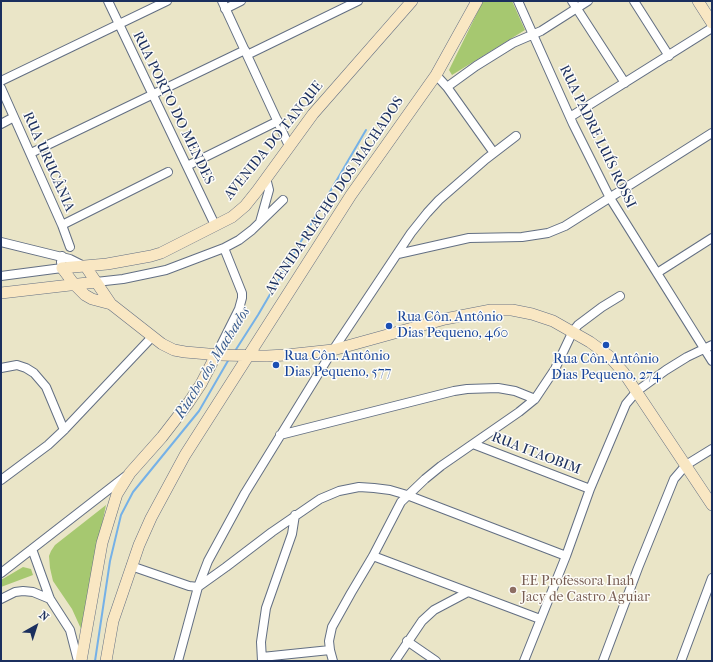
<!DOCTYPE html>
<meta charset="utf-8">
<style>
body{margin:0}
#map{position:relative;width:713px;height:662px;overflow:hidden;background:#eae5c7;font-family:"IM FELL French Canon",serif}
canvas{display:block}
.frame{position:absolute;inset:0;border:2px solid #1b2f5e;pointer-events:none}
.north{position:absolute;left:16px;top:606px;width:40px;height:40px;-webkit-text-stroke:3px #fdfcf7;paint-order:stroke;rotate:39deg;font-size:11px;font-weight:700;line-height:16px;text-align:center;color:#1b2f5e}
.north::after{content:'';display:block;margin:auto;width:14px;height:18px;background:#1b2f5e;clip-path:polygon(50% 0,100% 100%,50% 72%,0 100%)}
</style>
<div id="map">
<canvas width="713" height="662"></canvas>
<div class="frame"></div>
<div class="north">N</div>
</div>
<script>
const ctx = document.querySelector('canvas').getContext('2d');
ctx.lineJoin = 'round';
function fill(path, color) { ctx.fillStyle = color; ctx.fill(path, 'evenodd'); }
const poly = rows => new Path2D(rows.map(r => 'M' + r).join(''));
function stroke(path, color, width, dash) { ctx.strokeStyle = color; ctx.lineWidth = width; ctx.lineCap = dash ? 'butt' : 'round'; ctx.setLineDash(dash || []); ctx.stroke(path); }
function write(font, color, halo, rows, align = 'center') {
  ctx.font = font + ' "IM FELL French Canon",serif'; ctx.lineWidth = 3; ctx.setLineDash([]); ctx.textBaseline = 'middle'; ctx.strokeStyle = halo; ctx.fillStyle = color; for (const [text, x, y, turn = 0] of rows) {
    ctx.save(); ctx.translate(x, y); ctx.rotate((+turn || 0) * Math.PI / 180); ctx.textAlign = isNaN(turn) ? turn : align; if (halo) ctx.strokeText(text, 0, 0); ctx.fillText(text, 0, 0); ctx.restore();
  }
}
fill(poly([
 [483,1,512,1,525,30,452,75,449,70],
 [106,505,99,539,82,631,72,609,53,581,50,568,49,556,51,551,55,545],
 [23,567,31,569,33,575,1,587,1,580]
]), '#a6c870');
stroke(poly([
 [235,351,258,315,366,130],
 [95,661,110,561,121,515,133,492,199,411,229,359]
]), '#75b1e7', 2);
const street = poly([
 [108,1,215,225],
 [222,1,289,146],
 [518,1,573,124,610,198,712,361],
 [572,1,625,83],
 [634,1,669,56],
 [225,9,241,1],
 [247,55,358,1],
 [436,75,447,87,494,153],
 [1,81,167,1],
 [447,87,476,66,513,43,541,31,588,1],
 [1,88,62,225,70,247],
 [570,117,712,28],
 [1,124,14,117],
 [31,153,245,50],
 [187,166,278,121],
 [260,222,269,190,266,178],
 [62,225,168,172],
 [1,242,70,259,84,266],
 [398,254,469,238,522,237,548,233,565,226,712,133],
 [657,273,712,238],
 [1,276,62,268,61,262,62,256],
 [96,282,123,279,166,270,224,248,239,240,252,230,283,200],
 [216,355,239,309,242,298,242,293,224,248],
 [1,368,17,365,26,368,34,373,46,387,64,430],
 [280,435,454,391,467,389,498,388,515,391,535,399],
 [473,444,590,489],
 [1,480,48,445,64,430,152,337],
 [32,549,50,599,70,630,78,661],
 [373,556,540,619],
 [131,566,189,586,198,587,226,567,272,532,320,499,339,491,359,487,374,488,390,490,407,495,566,556],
 [1,573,126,476],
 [1,599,15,592,23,591,33,592,50,599],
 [407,641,436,661],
 [262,657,330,650],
 [178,661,198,587,208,561,245,493,333,350,411,233,427,213,439,200,486,159,516,136],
 [262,661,261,642,266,608,292,534,295,515],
 [333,661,330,650,329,641,332,627,351,593,373,556,401,502,425,479,441,466,519,412,535,399,555,369,573,331,578,325,602,307,620,296],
 [395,661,422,621,434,610,468,592],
 [524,661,566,556,590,489,626,404,637,391,666,370,687,357,712,345],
 [603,661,638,568,674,479,686,465,712,449],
 [681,661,712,578]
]);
const secondary = poly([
 [698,1,712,23],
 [86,267,111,304,162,344,174,350,185,352,220,355,267,356,286,355,333,350,445,319,491,310,512,310,532,314,553,321,590,342,609,356,624,373,712,505],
 [62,268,107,264,151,256,161,253,232,217,245,206,257,191,313,114,412,1],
 [62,268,74,284,85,295,92,299,111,304],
 [1,293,96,282],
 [81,661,102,543,117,494,130,473,162,437,189,402,201,384,216,355],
 [106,661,113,621,139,545,151,518,185,455,351,195,436,75,477,1]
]);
stroke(street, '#636f83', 10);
stroke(secondary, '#636f83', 12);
stroke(street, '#fff', 8);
stroke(secondary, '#f9e7c3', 11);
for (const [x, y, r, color] of [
 [389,326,4,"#1a4fb4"],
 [606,345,4,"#1a4fb4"],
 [276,365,4,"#1a4fb4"],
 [513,590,4,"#8d6e63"]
]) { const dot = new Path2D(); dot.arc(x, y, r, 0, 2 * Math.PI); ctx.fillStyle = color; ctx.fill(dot); stroke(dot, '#fdfcf7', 1.5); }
write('14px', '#1b2f5e', '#fdfcf7', [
 ["RUA PORTO DO MENDES",173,108,64],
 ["RUA PADRE LUÍS ROSSI",597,137,64],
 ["AVENIDA DO TANQUE",274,141,-51],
 ["RUA URUCÂNIA",48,162,66],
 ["AVENIDA RIACHO DOS MACHADOS",335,196,-56],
 ["RUA ITAOBIM",536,454,21]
]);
write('14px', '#164399', '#fdfcf7', [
 ["Rua Côn. Antônio",397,318],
 ["Dias Pequeno, 460",397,334],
 ["Rua Côn. Antônio",284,357],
 ["Dias Pequeno, 577",284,373],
 ["Rua Côn. Antônio",606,360,"center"],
 ["Dias Pequeno, 274",606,376,"center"]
], 'left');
write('14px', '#785e54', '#fdfcf7', [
 ["EE Professora Inah",521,582],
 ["Jacy de Castro Aguiar",521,598]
], 'left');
write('italic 15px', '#3a5c8e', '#fdfcf7', [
 ["Riacho dos Machados",213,363,-58]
]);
</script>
